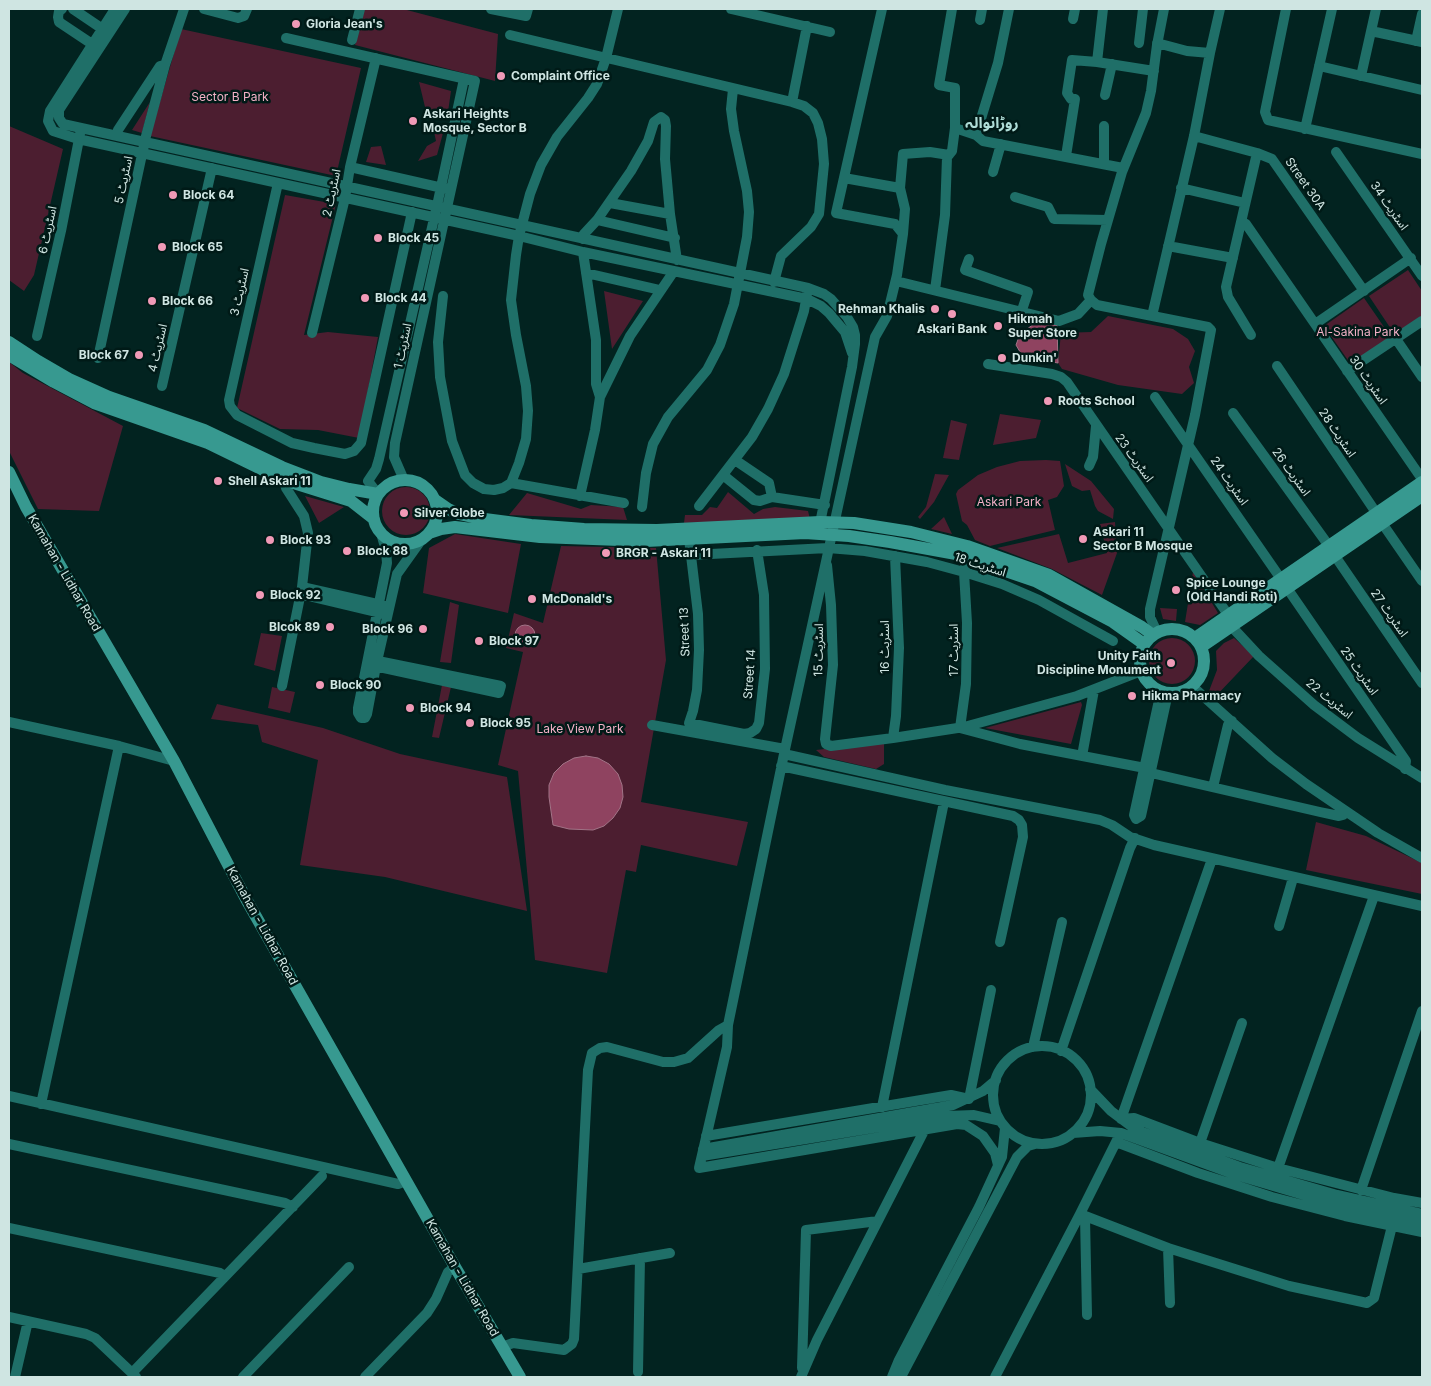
<!DOCTYPE html>
<meta charset="utf-8">
<style>
body{margin:0}
#map{position:relative;width:1431px;height:1386px;overflow:hidden;background:#022320;font-family:Inter,sans-serif}
canvas{display:block}
.frame{position:absolute;inset:0;border:10px solid #cfe5e2;pointer-events:none}
</style>
<div id="map">
<canvas width="1431" height="1386"></canvas>
<div class="frame"></div>
</div>
<script>
const ctx = document.querySelector('canvas').getContext('2d');
ctx.lineJoin = 'round';
function fill(path, color) { ctx.fillStyle = color; ctx.fill(path, 'evenodd'); }
const poly = rows => new Path2D(rows.map(r => 'M' + r).join(''));
function stroke(path, color, width, dash) { ctx.strokeStyle = color; ctx.lineWidth = width; ctx.lineCap = dash ? 'butt' : 'round'; ctx.setLineDash(dash || []); ctx.stroke(path); }
function write(font, color, halo, rows, align = 'center') {
  ctx.font = font + ' Inter,"Noto Sans Arabic",sans-serif'; ctx.lineWidth = 5; ctx.setLineDash([]); ctx.textBaseline = 'middle'; ctx.strokeStyle = halo; ctx.fillStyle = color; for (const [text, x, y, turn = 0] of rows) {
    ctx.save(); ctx.translate(x, y); ctx.rotate((+turn || 0) * Math.PI / 180); ctx.textAlign = isNaN(turn) ? turn : align; if (halo) ctx.strokeText(text, 0, 0); ctx.fillText(text, 0, 0); ctx.restore();
  }
}
fill(poly([
 [364,9,403,9,498,34,495,81,355,45],
 [181,29,361,68,336,176,150,136],
 [419,82,451,91,448,112,435,115,425,107],
 [150,102,142,133,132,130],
 [9,126,63,149,34,275,24,291,9,280],
 [445,126,437,155,418,161,427,146,436,141,434,132],
 [381,146,386,165,366,162,371,147],
 [285,195,336,204,304,335,328,332,378,337,359,438,318,430,280,429,237,408],
 [1408,270,1422,291,1422,317,1395,335,1369,296],
 [604,291,643,301,612,349],
 [1364,298,1391,337,1352,366,1324,326],
 [1108,316,1173,329,1188,339,1195,351,1189,367,1194,383,1182,394,1118,385,1062,369,1058,363,1061,333,1091,332],
 [9,362,23,373,123,426,99,511,38,509,9,451],
 [1000,414,1041,420,1036,438,993,445],
 [951,420,967,424,959,460,943,458],
 [1046,460,1060,461,1064,486,1057,497,1048,500,1055,530,990,546,975,540,967,525,962,521,956,494,958,490,978,475,997,467,1020,461],
 [1065,464,1091,481,1114,509,1113,519,1098,511,1095,506,1090,490,1082,491,1072,486],
 [935,474,949,475,934,502,920,519,918,517,926,507],
 '382 511a24 24 0 1 1 48 0a24 24 0 1 1-48 0Z',
 [728,492,754,514,763,509,775,507,808,511,810,519,684,523,685,515,702,515,710,507,717,508],
 [527,493,581,509,591,505,623,507,627,520,509,515],
 [305,496,344,507,319,523],
 [944,517,952,534,931,529],
 [1115,522,1117,553,1102,595,1052,569,997,548,1059,534,1068,563,1107,553,1100,524],
 [455,534,521,544,508,613,423,593,429,548],
 [561,546,656,548,666,660,641,802,748,822,737,866,641,845,636,872,626,870,607,973,535,960,518,771,498,765,523,652,506,648,514,613,543,623],
 [1193,572,1218,613,1200,625,1185,622],
 [450,602,459,605,451,663,440,662],
 [1160,608,1177,609,1176,621,1163,619],
 [261,633,282,636,275,671,254,665],
 '1149 661a23 23 0 1 1 46 0a23 23 0 1 1-46 0Z',
 [1234,638,1254,656,1215,697,1209,691,1217,670,1216,651,1224,643],
 [442,685,451,687,439,738,432,737],
 [272,687,295,692,290,713,268,708],
 [1081,702,1082,705,1071,744,985,728],
 [217,704,323,728,400,754,507,777,527,911,385,877,300,865,318,760,262,742,258,725,211,719],
 [884,742,884,764,876,769,824,757,816,750],
 [1316,822,1366,836,1422,863,1422,894,1306,870]
]), '#4c1e30');
const water = poly([
 [1034,324,1057,325,1058,363,1023,357,1016,345,1020,334,1034,324],
 '515 635a10 10 0 1 1 20 0a10 10 0 1 1-20 0Z',
 [586,756,598,758,609,764,618,774,622,785,623,797,620,808,613,818,604,826,593,830,569,829,553,825,549,797,549,785,554,773,563,764,574,758,586,756]
]);
fill(water, '#8f4360');
stroke(water, '#a27487', 1);
stroke(poly([
 [62,9,59,11,58,17,59,22,92,44],
 [73,9,107,32],
 [115,9,50,111,48,121,53,131,78,139,519,236,583,252,807,299,821,306,829,313,845,332,852,353],
 [125,9,59,110,59,118,63,124,808,288,824,294,831,299,847,317,853,327,855,335,855,344,852,367,819,528],
 [204,9,238,18,244,16,247,9],
 [491,9,526,16,528,9],
 [731,9,830,32],
 [952,9,939,85,955,88,955,128],
 [1103,9,1097,62,1154,71],
 [1286,9,1265,112,1268,120,1422,154],
 [1073,19,1075,9],
 [980,20,982,9],
 [1371,31,1422,42],
 [510,35,792,102,804,106,813,113,818,123,822,139,824,164,819,214,811,227,781,256,774,282],
 [286,38,475,81,395,443,394,457,404,480],
 [352,40,360,9],
 [1416,41,1422,14],
 [1139,43,1143,9],
 [1210,53,1220,9],
 [1319,66,1422,90],
 [1361,76,1376,9],
 [1105,95,1112,64],
 [792,102,807,26],
 [1104,126,1104,164],
 [1305,129,1332,9],
 [117,135,118,130,160,66,164,65],
 [976,135,998,63,1009,9],
 [1194,136,1257,153,1272,159,1364,291],
 [1336,152,1422,276],
 [1066,156,1075,99,1071,99,1067,93,1072,60,1097,62],
 [350,167,447,189],
 [993,172,1001,144],
 [844,178,900,188,905,209,903,234],
 [278,183,229,400,230,406,237,415,292,443,314,448,345,454,354,451,361,443,412,212],
 [900,188,903,154,930,152,949,155],
 [1181,188,1245,203],
 [1015,197,1048,207,1054,219,1108,220],
 [610,203,670,214],
 [597,220,675,238],
 [1242,222,1246,224,1422,479],
 [583,239,584,234,597,220,631,171,648,141,654,122,661,117,665,120,666,126,665,159,670,214,677,260],
 [1168,246,1233,258],
 [583,252,596,340,596,384,600,397],
 [969,259,965,270,1028,292,1022,310],
 [586,273,660,290],
 [896,281,1059,321,1078,314,1091,300],
 [935,290,945,215,947,157,952,151,955,128,976,135,983,141,1123,168],
 [443,296,438,342,440,377,452,441,465,475,473,483,484,489,494,490,503,488,511,483,519,463,526,439,528,411,526,386,516,335,511,300,516,255,519,236,530,194,541,165,557,137,588,98,597,84,606,58,618,9],
 [1152,316,1194,136,1210,53,1187,51,1157,43],
 [1315,324,1411,258],
 [312,333,345,198,350,167,376,58],
 [1251,335,1228,297,1226,287,1257,153],
 [37,336,61,231,80,134],
 [1396,339,1422,377],
 [98,358,146,136,165,65,184,9],
 [988,364,1052,374,1061,377,1067,382,1229,616],
 [1277,366,1377,514],
 [1347,371,1422,321],
 [162,386,212,168],
 [1155,397,1281,579],
 [1233,413,1329,546],
 [1089,466,1093,457,1096,426],
 [723,475,754,500,760,501,772,497,769,483,735,460],
 [511,483,624,503],
 [378,494,368,481,376,469,379,459,438,201,464,79],
 [580,496,595,430,600,397,630,336,674,271],
 [772,497,825,505],
 [699,506,752,437,768,409,784,374,804,311,807,294],
 [642,507,646,473,653,444,668,417,707,370,720,345,734,304,747,237,749,212,747,191,734,131,731,109,733,89],
 [1382,523,1422,581],
 [381,533,386,551,387,563,358,708,358,713,361,718,365,718,367,714,376,666,397,574,422,539],
 [689,539,698,614,699,650,697,690,693,711,689,723,744,734,750,733,756,729,759,723,765,669,764,595,757,550],
 [691,555,828,548,865,551,927,562,964,572,1002,584,1039,600,1113,641],
 [1335,556,1422,683],
 [967,558,964,572,967,623,966,684,960,728,1020,744,1145,768,1151,773,1320,812,1339,816,1343,815,1345,811],
 [827,565,831,605,833,665,825,739,826,744,831,746,893,738,964,727,1077,696,1141,671],
 [302,587,386,606],
 [1287,588,1406,761,1405,769],
 [300,594,384,614],
 [1232,627,1259,656,1314,705,1358,738,1422,778],
 [1157,632,1150,617,1150,609,1195,415,1211,330,1208,327,1097,305,1091,300,1088,295,1101,244,1122,172,1146,113,1151,91,1157,45,1164,9],
 [370,665,499,693,501,686,378,661],
 [282,686,302,587,308,533,304,516,286,488,284,480],
 [1192,686,1272,758,1306,784,1378,833,1422,858],
 [1161,691,1134,815,1136,819,1141,816,1168,693],
 [9,722,119,746],
 [652,725,785,749],
 [893,738,896,716,899,648,895,556],
 [784,754,945,790,1100,820,1112,825,1130,837,1154,845,1422,906],
 [1082,756,1094,690],
 [781,766,1013,816,1019,820,1022,825,1023,837,1000,942],
 [1213,787,1228,725,1232,721],
 [1212,859,1121,1119,1134,1118,1200,1143,1278,1168,1374,896],
 [1279,926,1293,878],
 [728,1025,727,1047,699,1168,957,1124,966,1125,983,1136,995,1153,998,1165],
 '993 1095a49 49 0 1 1 98 0a49 49 0 1 1-98 0Z',
 [1033,1047,1062,922],
 [1061,1051,1130,848,1135,838],
 [1090,1089,1111,1111,1131,1126,1142,1132,1240,1167,1337,1195,1422,1214],
 [9,1096,398,1184,406,1181],
 [41,1104,119,746,174,761],
 [882,1107,944,802],
 [1073,1133,1100,1131,1121,1133,1236,1175,1324,1201,1380,1214,1422,1222],
 [706,1136,951,1095,969,1099,991,990],
 [1116,1142,1198,1173,1272,1197,1345,1216,1422,1232],
 [1200,1143,1242,1023],
 [9,1144,285,1203,293,1207],
 [703,1149,953,1105,983,1091,996,1080],
 [702,1156,946,1116,974,1115,1000,1121],
 [1278,1168,1394,1198,1422,1203],
 [1361,1190,1422,1011],
 [1080,1214,1168,1248,1289,1286,1367,1303,1374,1298,1392,1226],
 [1085,1217,1087,1315],
 [9,1228,220,1273,225,1276],
 [1168,1248,1170,1303],
 [578,1269,670,1253],
 [9,1317,86,1334,95,1338,132,1373],
 [502,1347,513,1343,564,1350,572,1344,574,1339,588,1070,592,1053,600,1048,607,1047,663,1062,674,1062,688,1058,719,1030,728,1025,784,754,875,337,887,316,897,275,903,234,895,224,836,213,882,9],
 [802,1368,806,1230,878,1221],
 [638,1372,640,1258],
 [15,1377,28,1321],
 [136,1377,132,1373,322,1176],
 [243,1377,349,1267],
 [365,1377,427,1313,436,1299,448,1272,455,1267],
 [801,1377,817,1340,925,1129],
 [892,1377,899,1360,979,1207,1002,1157,1005,1128],
 [901,1377,1017,1157,1028,1146,1035,1144],
 [995,1377,1080,1214,1119,1136]
]), '#1f6f68', 10);
stroke(poly([
 [9,342,38,361,69,379,109,397,204,430,282,467,321,482,349,489,378,494],
 [9,355,54,382,94,403,208,443,284,480,351,501,374,519],
 [9,472,26,507,174,761,246,899,455,1267,520,1377],
 '373 512a32 32 0 1 1 64 0a32 32 0 1 1-64 0Z',
 [435,500,448,509,459,514,477,518,531,525,584,529,657,530,820,522,854,523,911,532,967,546,1049,575,1142,627,1153,635],
 [429,533,441,529,455,527,540,537,646,541,805,533,849,536,890,542,956,554,1035,581,1113,622,1144,644],
 '1140 661a32 32 0 1 1 64 0a32 32 0 1 1-64 0Z',
 [1195,638,1422,482],
 [1201,647,1422,496]
]), '#379990', 12);
for (const [x, y, r, color] of [
 [296,24,5,"#f09ab7"],
 [501,76,5,"#f09ab7"],
 [413,121,5,"#f09ab7"],
 [173,195,5,"#f09ab7"],
 [378,238,5,"#f09ab7"],
 [162,247,5,"#f09ab7"],
 [365,298,5,"#f09ab7"],
 [152,301,5,"#f09ab7"],
 [935,309,5,"#f09ab7"],
 [952,314,5,"#f09ab7"],
 [998,326,5,"#f09ab7"],
 [139,355,5,"#f09ab7"],
 [1002,358,5,"#f09ab7"],
 [1048,401,5,"#f09ab7"],
 [218,481,5,"#f09ab7"],
 [404,513,5,"#f09ab7"],
 [1083,539,5,"#f09ab7"],
 [270,540,5,"#f09ab7"],
 [347,551,5,"#f09ab7"],
 [606,553,5,"#f09ab7"],
 [1176,590,5,"#f09ab7"],
 [260,595,5,"#f09ab7"],
 [532,599,5,"#f09ab7"],
 [330,627,5,"#f09ab7"],
 [423,629,5,"#f09ab7"],
 [479,641,5,"#f09ab7"],
 [1171,663,5,"#f09ab7"],
 [320,685,5,"#f09ab7"],
 [1132,696,5,"#f09ab7"],
 [410,708,5,"#f09ab7"],
 [470,723,5,"#f09ab7"]
]) { const dot = new Path2D(); dot.arc(x, y, r, 0, 2 * Math.PI); ctx.fillStyle = color; ctx.fill(dot); stroke(dot, '#001a17', 2); }
write('bold 12px', '#cfe5e2', '#001a17', [
 ["Gloria Jean's",306,24],
 ["Complaint Office",511,76],
 ["Askari Heights",423,114],
 ["Mosque, Sector B",423,128],
 ["Block 64",183,195],
 ["Block 45",388,238],
 ["Block 65",172,247],
 ["Block 44",375,298],
 ["Block 66",162,301],
 ["Rehman Khalis",925,309,"right"],
 ["Hikmah",1008,319],
 ["Super Store",1008,333],
 ["Askari Bank",952,329,"center"],
 ["Block 67",129,355,"right"],
 ["Dunkin'",1012,358],
 ["Roots School",1058,401],
 ["Shell Askari 11",228,481],
 ["Silver Globe",414,513],
 ["Askari 11",1093,532],
 ["Sector B Mosque",1093,546],
 ["Block 93",280,540],
 ["Block 88",357,551],
 ["BRGR - Askari 11",616,553],
 ["Spice Lounge",1186,583],
 ["(Old Handi Roti)",1186,597],
 ["Block 92",270,595],
 ["McDonald's",542,599],
 ["Blcok 89",320,627,"right"],
 ["Block 96",413,629,"right"],
 ["Block 97",489,641],
 ["Unity Faith",1161,656,"right"],
 ["Discipline Monument",1161,670,"right"],
 ["Block 90",330,685],
 ["Hikma Pharmacy",1142,696],
 ["Block 94",420,708],
 ["Block 95",480,723]
], 'left');
write('12px', '#f4b1c7', '#001a17', [
 ["Sector B Park",230,97],
 ["Al-Sakina Park",1358,332],
 ["Askari Park",1009,502],
 ["Lake View Park",580,729]
]);
write('12px', '#cfe5e2', '#001a17', [
 ["اسٹریٹ 5",124,180,-78],
 ["Street 30A",1305,184,55],
 ["اسٹریٹ 2",332,193,-78],
 ["اسٹریٹ 34",1389,206,55],
 ["اسٹریٹ 6",48,230,-78],
 ["اسٹریٹ 3",240,292,-77],
 ["اسٹریٹ 1",403,346,-78],
 ["اسٹریٹ 4",158,348,-77],
 ["اسٹریٹ 30",1368,380,55],
 ["اسٹریٹ 28",1337,433,56],
 ["اسٹریٹ 23",1134,458,54],
 ["اسٹریٹ 26",1291,472,54],
 ["اسٹریٹ 24",1229,481,55],
 ["اسٹریٹ 18",980,565,18],
 ["Kamahan - Lidhar Road",64,573,60],
 ["اسٹریٹ 27",1389,613,55],
 ["Street 13",685,632,-92],
 ["اسٹریٹ 16",885,647,-90],
 ["اسٹریٹ 15",819,650,-89],
 ["اسٹریٹ 17",954,650,-90],
 ["اسٹریٹ 25",1359,671,55],
 ["Street 14",750,674,-86],
 ["اسٹریٹ 22",1329,699,39],
 ["Kamahan - Lidhar Road",262,926,61],
 ["Kamahan - Lidhar Road",462,1278,60]
]);
write('bold 15px', '#afddd7', '#001a17', [
 ["روڑانوالہ",992,123]
]);
</script>
